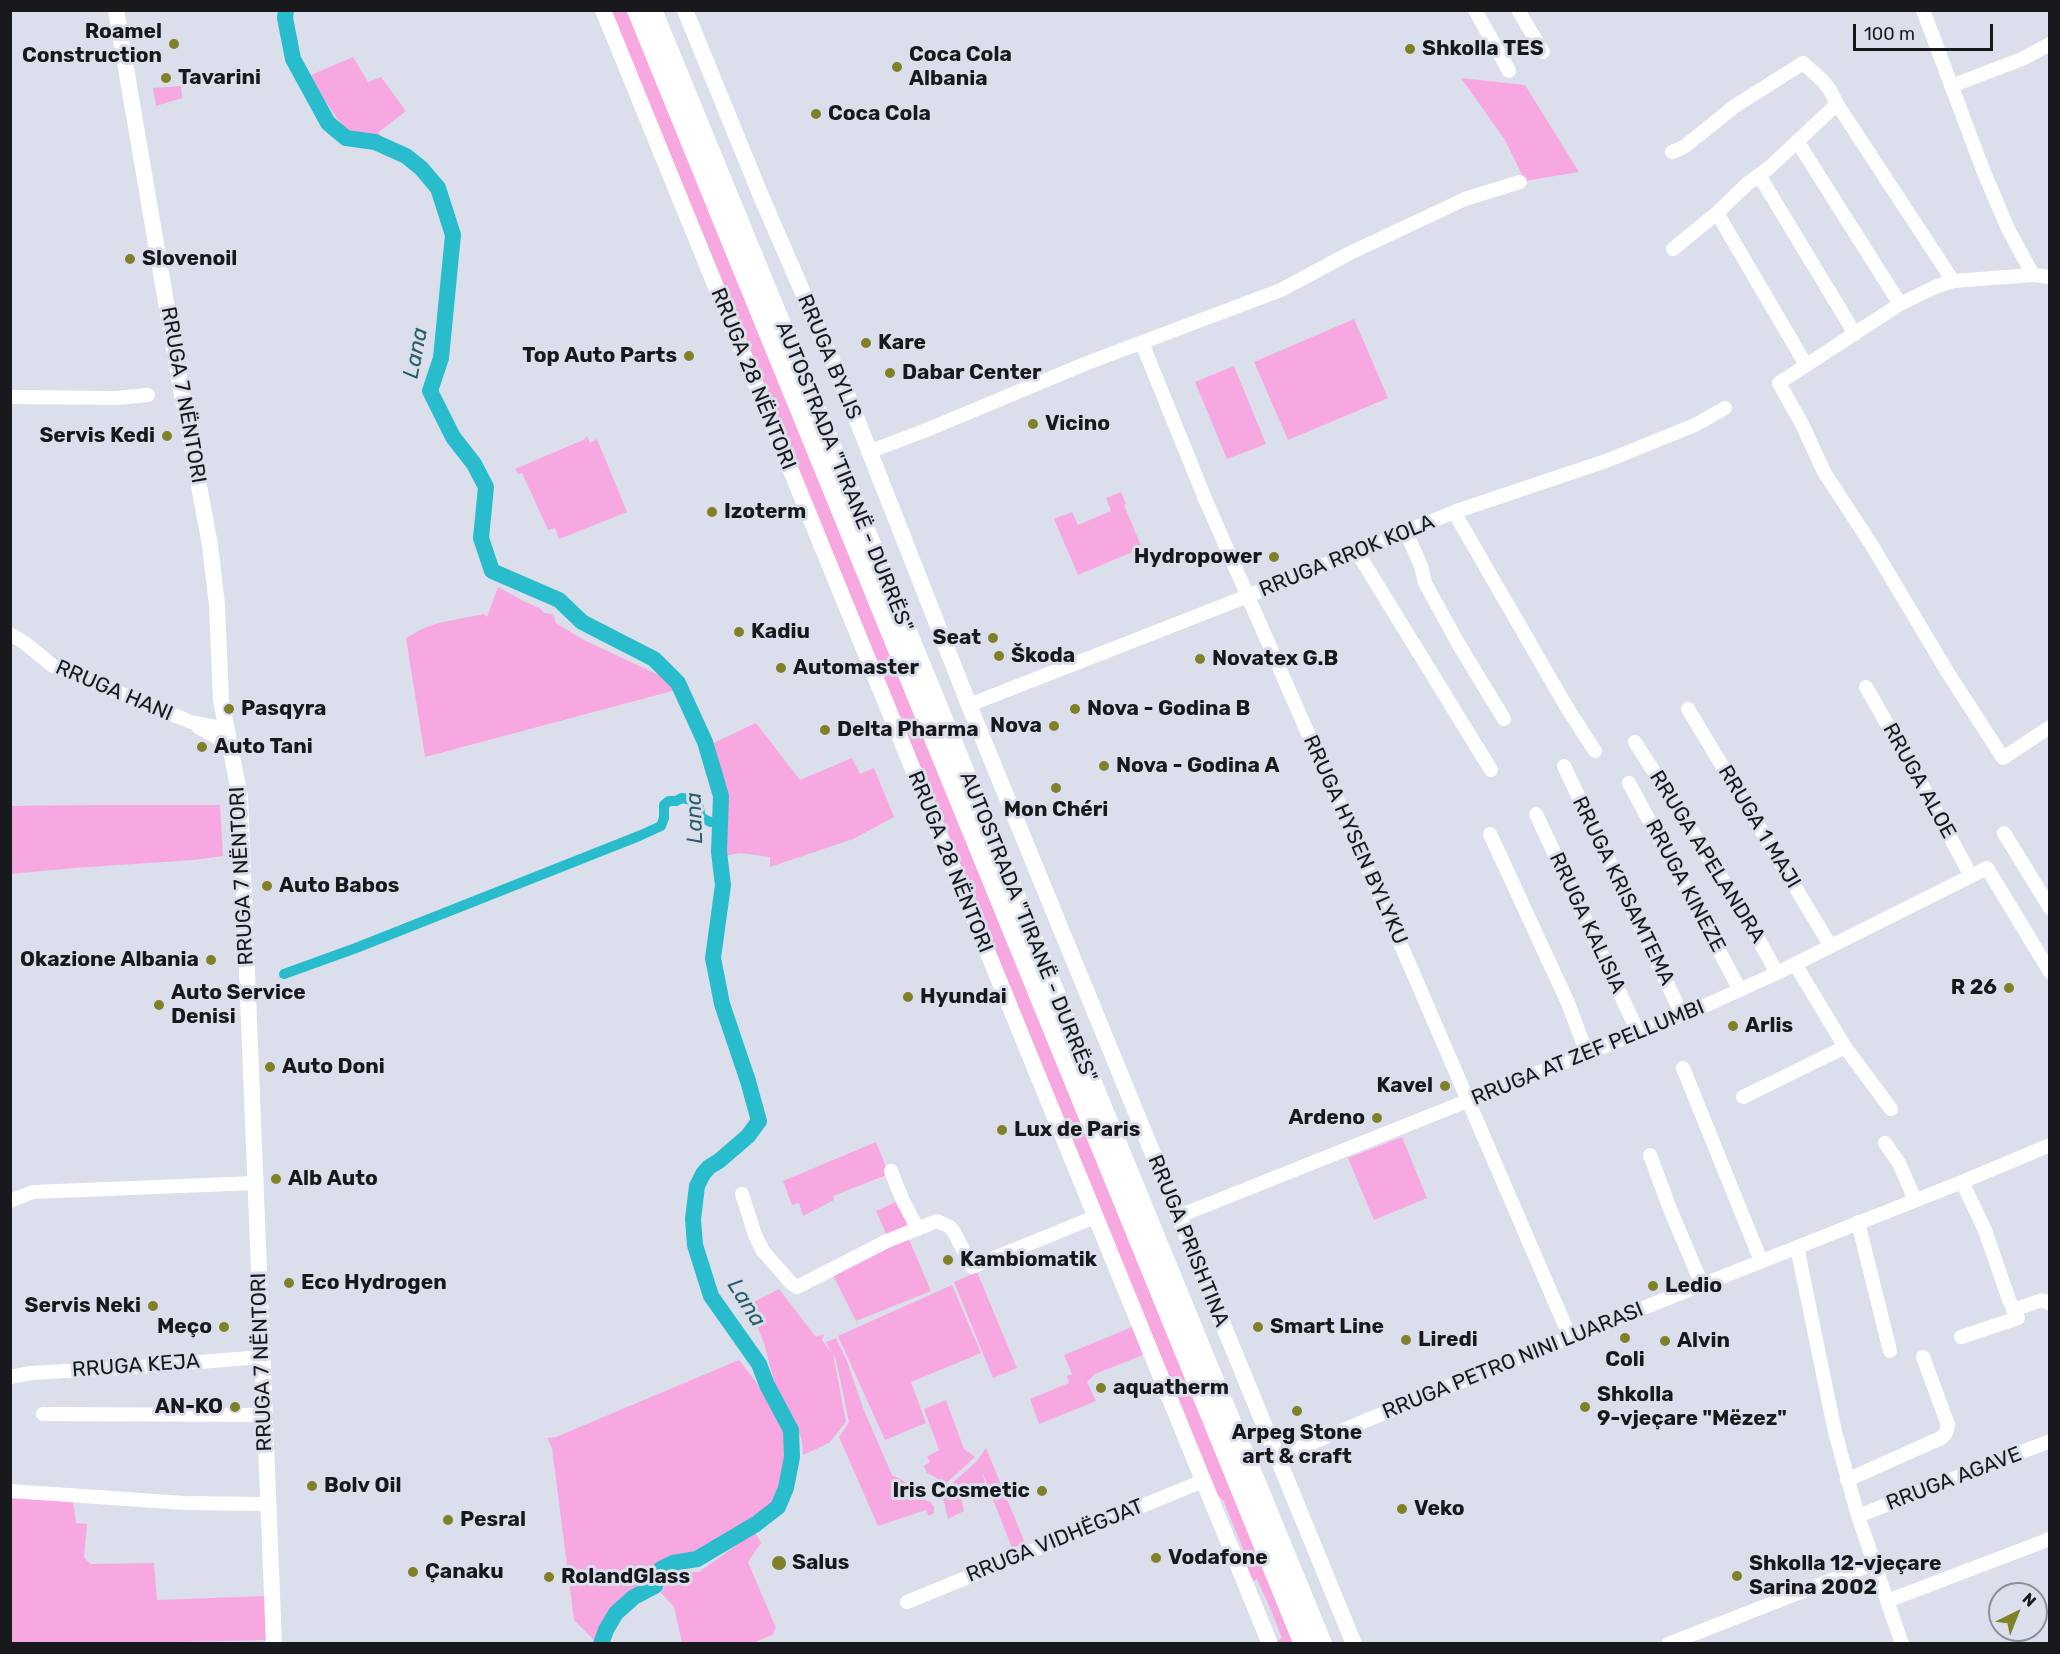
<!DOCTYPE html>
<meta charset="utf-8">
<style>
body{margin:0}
#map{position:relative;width:2060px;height:1654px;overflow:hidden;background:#dbdfec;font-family:Rubik,sans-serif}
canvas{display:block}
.frame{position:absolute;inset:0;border:12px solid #17191d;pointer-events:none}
.north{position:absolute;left:1988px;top:1582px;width:60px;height:60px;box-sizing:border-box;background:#dbdfec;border:2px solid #8d9099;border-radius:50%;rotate:43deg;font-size:16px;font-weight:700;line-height:24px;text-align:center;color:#17191d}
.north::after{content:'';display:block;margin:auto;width:21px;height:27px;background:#808028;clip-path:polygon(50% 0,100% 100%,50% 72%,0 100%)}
.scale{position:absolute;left:1853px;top:24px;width:140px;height:27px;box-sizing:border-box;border:3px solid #17191d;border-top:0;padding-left:8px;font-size:18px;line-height:21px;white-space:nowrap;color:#17191d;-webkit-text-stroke:4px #dbdfec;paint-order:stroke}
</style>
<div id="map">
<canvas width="2060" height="1654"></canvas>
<div class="frame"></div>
<div class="north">N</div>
<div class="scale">100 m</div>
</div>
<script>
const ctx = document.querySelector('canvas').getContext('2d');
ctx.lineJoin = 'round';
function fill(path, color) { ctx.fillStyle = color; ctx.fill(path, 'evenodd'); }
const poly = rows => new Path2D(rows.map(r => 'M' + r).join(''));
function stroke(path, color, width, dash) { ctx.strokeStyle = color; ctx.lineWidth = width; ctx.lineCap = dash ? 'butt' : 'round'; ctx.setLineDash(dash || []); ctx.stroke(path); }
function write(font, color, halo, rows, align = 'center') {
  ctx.font = font + ' Rubik,sans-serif'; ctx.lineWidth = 6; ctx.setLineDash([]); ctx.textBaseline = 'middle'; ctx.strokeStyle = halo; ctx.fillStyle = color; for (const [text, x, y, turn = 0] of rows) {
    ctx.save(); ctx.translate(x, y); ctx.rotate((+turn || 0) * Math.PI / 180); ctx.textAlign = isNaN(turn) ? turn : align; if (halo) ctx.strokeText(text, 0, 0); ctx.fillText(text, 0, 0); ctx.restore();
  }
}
fill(poly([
 [609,11,630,11,953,800,955,815,1299,1643,1278,1643,1277,1641,1282,1638,1271,1610,1257,1579,1253,1581,1244,1561,1245,1554,1224,1502,1216,1493],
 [353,57,368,82,381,77,406,111,379,132,380,137,346,131,322,96,311,75],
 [1461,78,1525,85,1579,172,1525,181,1505,140],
 [181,86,182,98,156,106,153,88],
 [1354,319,1388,398,1288,440,1254,362],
 [1234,366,1266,444,1227,459,1195,382],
 [587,436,590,443,597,439,627,512,559,539,555,528,548,530,522,473,518,474,515,469,583,440],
 [1121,492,1126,504,1124,505,1142,548,1078,575,1054,519,1072,512,1078,525,1111,511,1106,498],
 [498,587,525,602,540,608,544,613,553,614,556,623,584,640,665,678,676,690,425,757,406,638,422,629,438,623,484,614,487,617],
 [756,723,800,780,852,758,860,774,874,768,894,817,853,839,770,867,770,857,740,853,724,856,726,797,709,745],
 [88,805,220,805,223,856,194,860,74,868,11,874,11,806],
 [1402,1137,1427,1198,1374,1220,1348,1158],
 [876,1142,889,1174,833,1196,834,1200,803,1216,799,1203,792,1205,783,1181],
 [900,1200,913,1224,888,1238,876,1211],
 [908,1237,931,1291,856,1321,832,1273],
 [977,1272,1017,1368,993,1378,954,1282],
 [952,1285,981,1353,911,1382,926,1423,885,1440,838,1336],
 [779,1289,816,1337,824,1334,822,1340,832,1354,826,1342,836,1338,847,1361,863,1408,892,1475,913,1486,919,1498,930,1502,934,1507,934,1513,929,1516,926,1510,878,1526,839,1437,849,1422,836,1360,833,1354,846,1422,829,1443,803,1455,802,1441,796,1423,777,1392,764,1343,748,1305],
 [1132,1327,1143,1355,1095,1374,1087,1382,1096,1401,1039,1424,1030,1399,1069,1383,1067,1376,1072,1374,1064,1355],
 [739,1360,756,1382,785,1431,787,1454,779,1495,773,1506,761,1516,697,1555,660,1565,652,1583,634,1593,614,1611,595,1641,574,1620,552,1448,547,1438,556,1437],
 [946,1400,964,1449,975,1457,942,1487,937,1478,927,1473,924,1466,930,1462,927,1457,939,1450,924,1409],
 [986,1448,1025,1543,1012,1548,982,1472,986,1487,961,1498,964,1511,948,1519,943,1497,949,1486,977,1461],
 [10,1496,73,1501,76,1523,87,1524,84,1558,91,1564,154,1563,157,1600,266,1596,268,1640,179,1642,179,1644,11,1643],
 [755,1532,761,1543,748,1562,776,1628,772,1635,753,1643,682,1643,674,1607,661,1593,669,1577,676,1573,699,1572]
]), '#f8a8e0');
stroke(poly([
 [284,974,356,948,639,836,661,826,664,818,664,805,669,801,676,801,682,798,692,800,698,804,701,817,710,822,719,822]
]), '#29bccc', 10);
stroke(poly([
 [286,10,285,18,293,59,328,123,346,138,375,142,406,156,421,168,438,188,453,235,441,358,430,391,453,437,474,464,486,487,481,538,492,571,559,600,582,622,654,659,678,683,705,742,721,796,719,852,723,885,713,958,722,1004,748,1081,759,1121,748,1136,719,1161,709,1167,703,1174,697,1186,693,1219,695,1245,711,1296,759,1364,767,1385,791,1430,792,1457,786,1488,778,1507,756,1524,697,1559,673,1563,661,1569,655,1586,634,1597,616,1613,606,1630,601,1644]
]), '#29bccc', 16);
stroke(poly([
 [1475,10,1509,71],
 [1518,10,1543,52],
 [1923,10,1983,170,2008,229,2033,275],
 [1951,86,2022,59,2050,44],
 [1797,141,1900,304],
 [1672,152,1684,147,1735,106,1803,63,1822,80,1830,90,1837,104,1953,281],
 [1759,175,1855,334],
 [1717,213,1806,365],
 [1673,249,1717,213,1747,184,1770,167,1837,104],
 [2050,277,2033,275,1953,281,1935,287,1900,304,1779,383,1803,426,1824,472,1871,544,1948,673,2003,758,2050,727],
 [1142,343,1206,501,1407,959,1570,1337],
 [10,397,116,398,148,395],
 [868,452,924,431,1087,363,1281,290,1350,253,1465,199,1520,182],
 [1454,512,1566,706,1595,751],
 [1406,532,1421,566,1425,583,1459,645,1504,719],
 [1357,552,1491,770],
 [10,634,25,643,53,666,191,722,227,729],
 [1866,687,1923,787,1971,876],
 [969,705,1248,596,1454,512,1606,461,1695,425,1725,408],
 [1688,709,1830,945],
 [198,727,230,745],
 [1635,742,1745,915,1777,973],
 [1564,766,1682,1015],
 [1629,783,1740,990],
 [1536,814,1638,1032],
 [2004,833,2050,908],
 [1490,834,1568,1003,1587,1054],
 [1795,964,1845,1047,1891,1109],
 [1683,1068,1761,1261],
 [1743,1097,1845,1047],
 [1885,1143,1899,1163,1915,1200],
 [1650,1155,1670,1209,1702,1285],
 [891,1171,903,1201,918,1229],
 [742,1194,755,1235,763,1251,792,1284,797,1287,887,1241,937,1221,950,1227,954,1232,972,1267,1095,1217],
 [10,1201,33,1192,255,1183],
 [1179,1216,1700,1008,1777,973,1987,868,2050,972],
 [1858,1222,1890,1351],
 [1797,1247,1835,1432,1858,1516,1902,1644],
 [2013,1310,2042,1300,2050,1304],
 [1961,1337,2018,1318,2009,1300,1985,1230,1962,1182],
 [10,1377,31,1373,137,1367,262,1357],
 [43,1414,265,1415],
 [1277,1457,1570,1337,1962,1182,2050,1145],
 [1847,1480,1941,1438,1946,1433,1948,1425,1923,1357],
 [10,1491,184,1503,268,1504],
 [1858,1516,2050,1441],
 [1887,1601,2050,1539],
 [907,1602,1203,1481],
 [1668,1644,1875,1563]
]), '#fff', 14);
stroke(poly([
 [116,10,180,384,210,545,217,605,221,700,240,797,274,1644],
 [603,10,1270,1644],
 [685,10,761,196,848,397,969,705,1354,1644]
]), '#fff', 16);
stroke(poly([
 [637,10,1304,1644],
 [652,10,1322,1644]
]), '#fff', 20);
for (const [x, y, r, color] of [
 [174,44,6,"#808028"],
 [1410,49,6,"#808028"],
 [897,67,6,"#808028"],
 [166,78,6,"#808028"],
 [816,114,6,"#808028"],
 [130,259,6,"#808028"],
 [866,343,6,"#808028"],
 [689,356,6,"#808028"],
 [890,373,6,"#808028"],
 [1033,424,6,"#808028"],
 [167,436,6,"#808028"],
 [712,512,6,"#808028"],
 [1274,557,6,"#808028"],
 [739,632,6,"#808028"],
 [993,638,6,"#808028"],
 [999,656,6,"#808028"],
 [1200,659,6,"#808028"],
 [781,668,6,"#808028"],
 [229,709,6,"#808028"],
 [1075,709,6,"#808028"],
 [1054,726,6,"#808028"],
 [825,730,6,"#808028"],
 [202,747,6,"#808028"],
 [1104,766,6,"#808028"],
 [1056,788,6,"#808028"],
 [267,886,6,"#808028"],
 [211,960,6,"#808028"],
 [2009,988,6,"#808028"],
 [908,997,6,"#808028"],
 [159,1005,6,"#808028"],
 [1733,1026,6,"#808028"],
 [270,1067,6,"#808028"],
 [1445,1086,6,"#808028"],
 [1377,1118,6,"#808028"],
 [1002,1130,6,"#808028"],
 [276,1179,6,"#808028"],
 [948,1260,6,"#808028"],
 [289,1283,6,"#808028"],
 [1653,1286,6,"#808028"],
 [153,1306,6,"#808028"],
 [224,1327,6,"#808028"],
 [1258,1327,6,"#808028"],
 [1625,1338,6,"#808028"],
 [1406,1340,6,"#808028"],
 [1665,1341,6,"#808028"],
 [1101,1388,6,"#808028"],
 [235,1407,6,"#808028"],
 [1585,1407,6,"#808028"],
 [1297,1411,6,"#808028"],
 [312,1486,6,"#808028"],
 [1042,1491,6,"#808028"],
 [1402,1509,6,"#808028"],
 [448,1520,6,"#808028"],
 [1156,1558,6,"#808028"],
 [779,1563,8,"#808028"],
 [413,1572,6,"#808028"],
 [1737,1576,6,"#808028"],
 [549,1577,6,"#808028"]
]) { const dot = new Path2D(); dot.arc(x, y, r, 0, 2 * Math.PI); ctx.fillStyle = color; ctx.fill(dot); stroke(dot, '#dbdfec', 2); }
write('bold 21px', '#17191d', '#dbdfec', [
 ["Roamel",162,32,"right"],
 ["Construction",162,56,"right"],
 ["Shkolla TES",1422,49],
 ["Coca Cola",909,55],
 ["Albania",909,79],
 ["Tavarini",178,78],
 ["Coca Cola",828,114],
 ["Slovenoil",142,259],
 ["Kare",878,343],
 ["Top Auto Parts",677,356,"right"],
 ["Dabar Center",902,373],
 ["Vicino",1045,424],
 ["Servis Kedi",155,436,"right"],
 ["Izoterm",724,512],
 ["Hydropower",1262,557,"right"],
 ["Kadiu",751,632],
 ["Seat",981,638,"right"],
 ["Škoda",1011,656],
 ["Novatex G.B",1212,659],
 ["Automaster",793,668],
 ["Pasqyra",241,709],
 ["Nova - Godina B",1087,709],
 ["Nova",1042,726,"right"],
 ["Delta Pharma",837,730],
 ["Auto Tani",214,747],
 ["Nova - Godina A",1116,766],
 ["Mon Chéri",1056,810,"center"],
 ["Auto Babos",279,886],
 ["Okazione Albania",199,960,"right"],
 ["R 26",1997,988,"right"],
 ["Auto Service",171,993],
 ["Denisi",171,1017],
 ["Hyundai",920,997],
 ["Arlis",1745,1026],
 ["Auto Doni",282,1067],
 ["Kavel",1433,1086,"right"],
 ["Ardeno",1365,1118,"right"],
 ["Lux de Paris",1014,1130],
 ["Alb Auto",288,1179],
 ["Kambiomatik",960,1260],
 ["Eco Hydrogen",301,1283],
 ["Ledio",1665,1286],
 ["Servis Neki",141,1306,"right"],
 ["Meço",212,1327,"right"],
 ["Smart Line",1270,1327],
 ["Liredi",1418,1340],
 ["Alvin",1677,1341],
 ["Coli",1625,1360,"center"],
 ["aquatherm",1113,1388],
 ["Shkolla",1597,1395],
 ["9-vjeçare \"Mëzez\"",1597,1419],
 ["AN-KO",223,1407,"right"],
 ["Arpeg Stone",1297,1433,"center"],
 ["art & craft",1297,1457,"center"],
 ["Bolv Oil",324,1486],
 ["Iris Cosmetic",1030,1491,"right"],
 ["Veko",1414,1509],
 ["Pesral",460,1520],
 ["Vodafone",1168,1558],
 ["Salus",792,1563],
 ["Shkolla 12-vjeçare",1749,1564],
 ["Sarina 2002",1749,1588],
 ["Çanaku",425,1572],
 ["RolandGlass",561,1577]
], 'left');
write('21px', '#17191d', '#dbdfec', [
 ["RRUGA BYLIS",829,357,67],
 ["RRUGA 28 NËNTORI",753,379,68],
 ["RRUGA 7 NËNTORI",183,395,80],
 ["AUTOSTRADA \"TIRANË - DURRËS\"",844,477,68],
 ["RRUGA RROK KOLA",1347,556,-22],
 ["RRUGA HANI",114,691,23],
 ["RRUGA ALOE",1919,781,61],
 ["RRUGA 1 MAJI",1759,827,59],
 ["RRUGA HYSEN BYLYKU",1355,840,66],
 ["RRUGA APELANDRA",1707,857,58],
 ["RRUGA 28 NËNTORI",950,862,68],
 ["RRUGA 7 NËNTORI",242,876,-93],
 ["RRUGA KINEZE",1685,886,62],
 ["RRUGA KRISAMTEMA",1623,891,64],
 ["RRUGA KALISIA",1587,923,65],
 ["AUTOSTRADA \"TIRANË - DURRËS\"",1028,927,68],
 ["RRUGA AT ZEF PELLUMBI",1588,1053,-22],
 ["RRUGA PRISHTINA",1188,1241,68],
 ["RRUGA PETRO NINI LUARASI",1513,1361,-22],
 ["RRUGA 7 NËNTORI",262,1362,-92],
 ["RRUGA KEJA",136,1366,-4],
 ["RRUGA AGAVE",1954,1479,-21],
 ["RRUGA VIDHËGJAT",1055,1541,-22]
]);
write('italic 22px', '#296067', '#dbdfec', [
 ["Lana",416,353,-79],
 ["Lana",695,818,-92],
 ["Lana",746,1303,58]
]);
</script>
